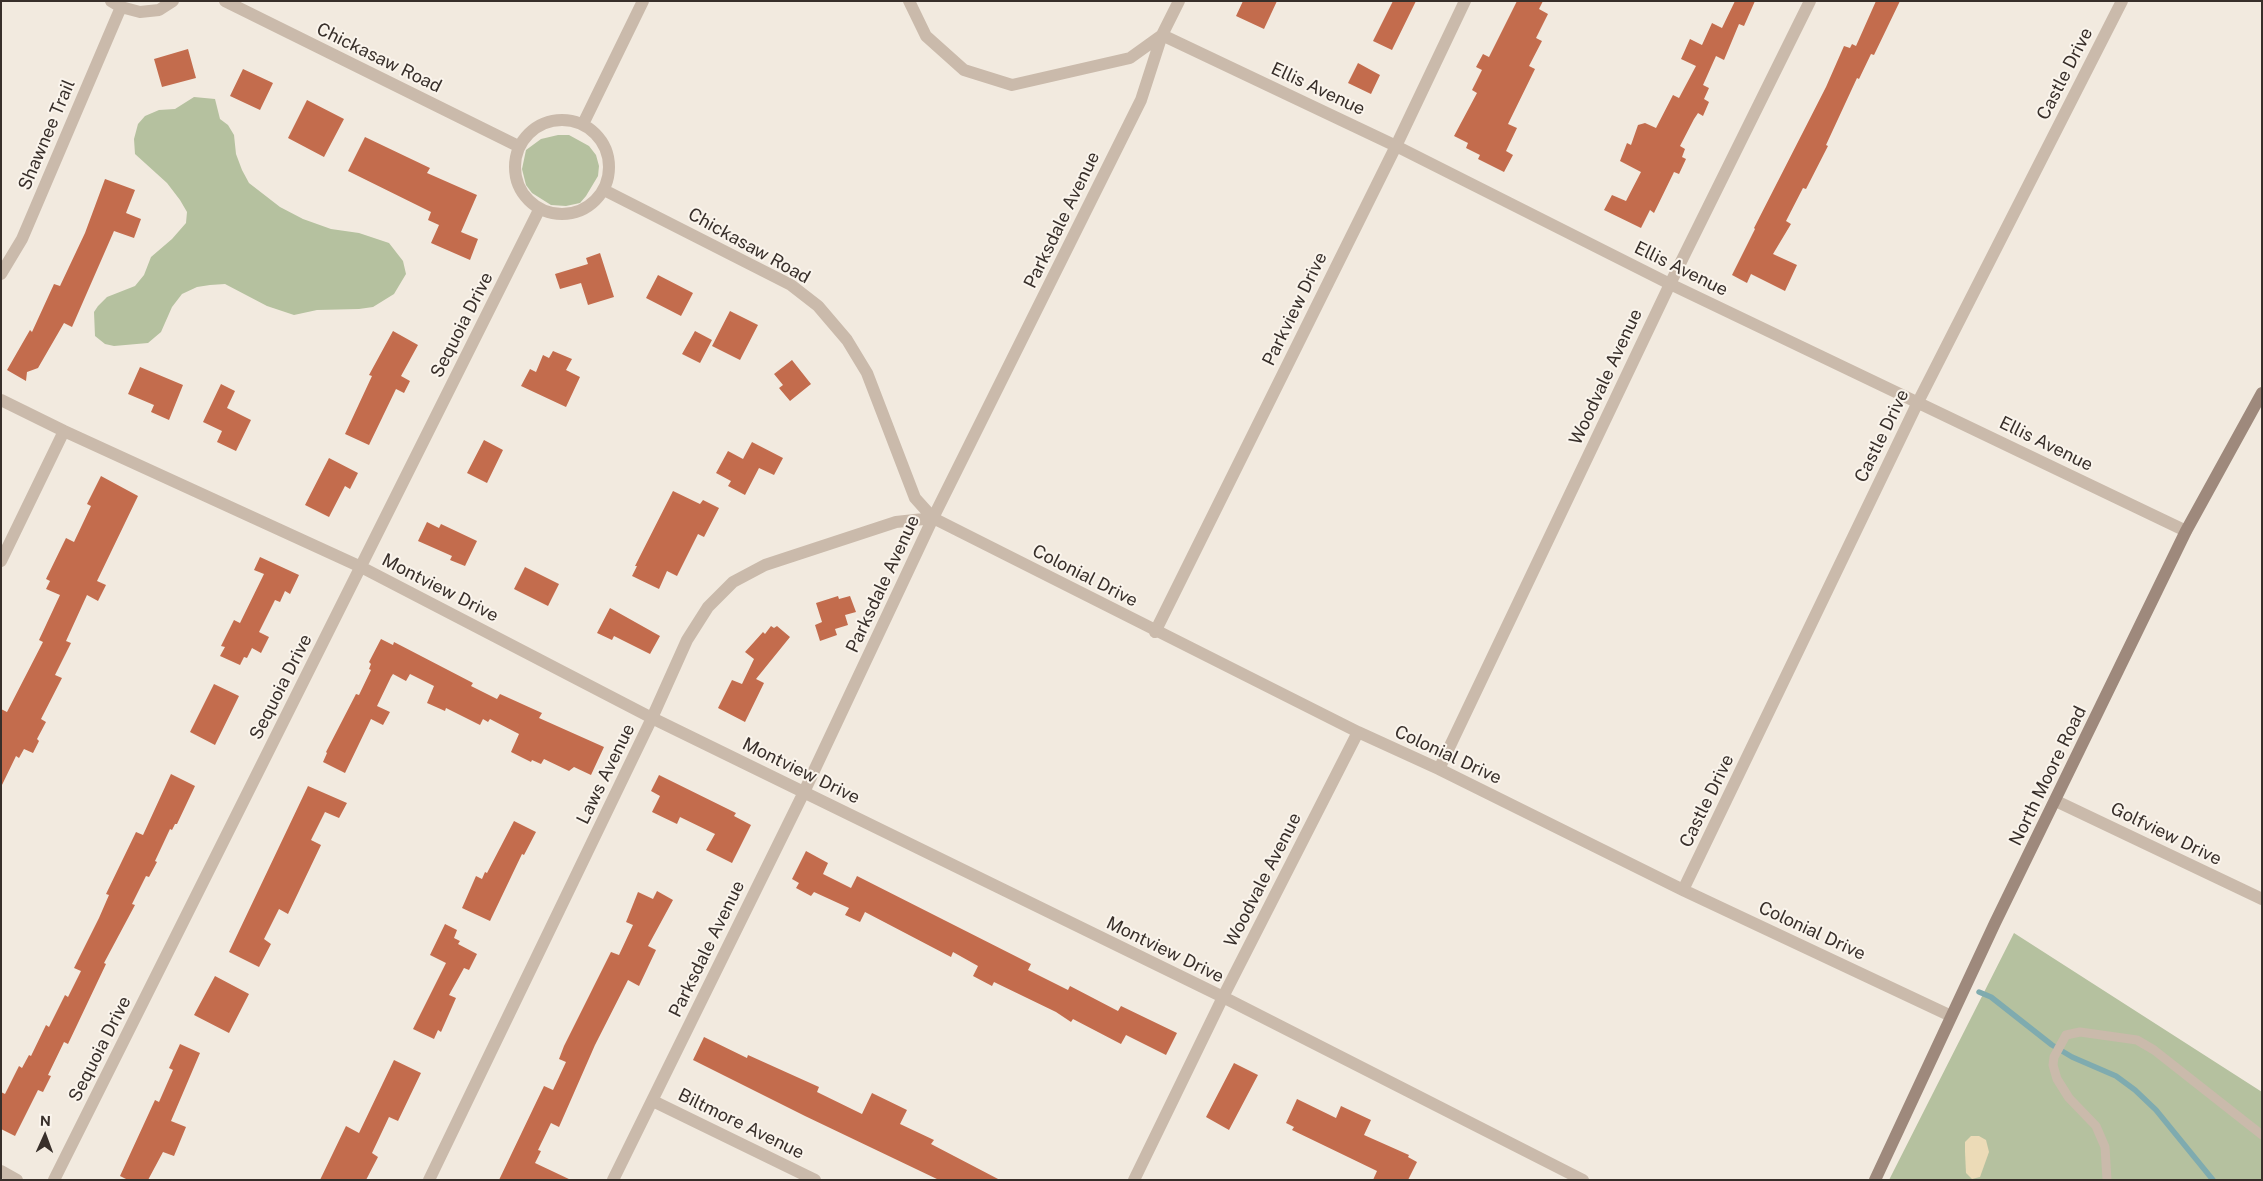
<!DOCTYPE html>
<style>
body{margin:0}
#map{position:relative;width:2263px;height:1181px;overflow:hidden;background:#f2eadf;font-family:"Public Sans",sans-serif}
canvas{display:block}
.frame{position:absolute;inset:0;border:2px solid #382f2a;pointer-events:none}
.north{position:absolute;left:20px;top:1111px;width:50px;height:50px;-webkit-text-stroke:4px #faf4ec;paint-order:stroke;rotate:2deg;font-size:14px;font-weight:700;line-height:20px;text-align:center;color:#382f2a}
.north::after{content:'';display:block;margin:auto;width:18px;height:22px;background:#382f2a;clip-path:polygon(50% 0,100% 100%,50% 72%,0 100%)}
</style>
<div id="map">
<canvas width="2263" height="1181"></canvas>
<div class="frame"></div>
<div class="north">N</div>
</div>
<script>
const ctx = document.querySelector('canvas').getContext('2d');
ctx.lineJoin = 'round';
function fill(path, color) { ctx.fillStyle = color; ctx.fill(path, 'evenodd'); }
const poly = rows => new Path2D(rows.map(r => 'M' + r).join(''));
function stroke(path, color, width, dash) { ctx.strokeStyle = color; ctx.lineWidth = width; ctx.lineCap = dash ? 'butt' : 'round'; ctx.setLineDash(dash || []); ctx.stroke(path); }
function write(font, color, halo, rows, align = 'center') {
  ctx.font = font + ' "Public Sans",sans-serif'; ctx.lineWidth = 4; ctx.setLineDash([]); ctx.textBaseline = 'middle'; ctx.strokeStyle = halo; ctx.fillStyle = color; for (const [text, x, y, turn = 0] of rows) {
    ctx.save(); ctx.translate(x, y); ctx.rotate((+turn || 0) * Math.PI / 180); ctx.textAlign = isNaN(turn) ? turn : align; if (halo) ctx.strokeText(text, 0, 0); ctx.fillText(text, 0, 0); ctx.restore();
  }
}
fill(poly([
 [194,97,215,99,220,119,228,125,234,135,236,154,242,170,249,183,280,207,303,219,331,229,359,233,389,243,403,261,406,274,394,294,373,307,359,309,317,310,294,315,267,306,225,284,210,285,197,287,182,294,172,307,161,332,148,343,114,346,105,344,95,336,94,312,98,306,107,297,135,286,144,275,151,257,172,239,186,223,187,212,180,200,167,183,135,154,134,139,138,124,145,116,159,110,175,109],
 [558,135,569,135,589,146,596,155,599,166,598,176,586,196,580,203,566,206,551,205,532,193,526,185,522,169,526,150,541,139],
 [2014,933,2262,1092,2262,1180,1889,1180]
]), '#b5c19f');
fill(poly([
 [1971,1136,1979,1136,1986,1140,1989,1152,1980,1177,1972,1179,1966,1173,1965,1152,1965,1142]
]), '#ecdbb7');
stroke(poly([
 [1979,992,1991,997,2052,1045,2072,1057,2116,1076,2135,1090,2156,1110,2213,1180]
]), '#7fabaf', 5.5);
fill(poly([
 [1243,1,1277,1,1264,29,1236,16],
 [1393,1,1416,1,1392,50,1373,41],
 [1517,1,1543,1,1539,9,1548,14,1536,38,1542,41,1529,66,1535,69,1508,124,1517,128,1506,151,1513,155,1504,172,1478,159,1480,155,1466,148,1468,143,1454,136,1477,93,1472,90,1482,70,1476,67,1483,54,1489,57],
 [1735,1,1755,1,1744,26,1739,24,1724,60,1716,56,1703,85,1709,88,1704,99,1709,102,1703,116,1698,113,1694,119,1680,146,1685,149,1682,157,1686,159,1679,174,1674,172,1654,213,1650,210,1641,228,1604,210,1612,195,1626,201,1641,172,1620,161,1627,143,1631,145,1638,125,1645,123,1656,128,1673,95,1679,98,1696,66,1681,59,1690,39,1702,45,1712,23,1722,28],
 [1876,1,1900,1,1874,55,1871,54,1859,79,1857,78,1826,145,1828,146,1806,189,1803,188,1786,221,1791,224,1773,254,1797,265,1785,291,1751,274,1747,283,1732,275,1755,229,1754,228,1826,87,1844,46,1850,48,1852,44,1856,46],
 [188,49,196,78,162,87,154,59],
 [1358,63,1380,75,1371,94,1348,83],
 [243,69,273,83,260,110,230,96],
 [307,100,344,119,324,157,288,138],
 [365,137,430,168,427,173,477,195,461,232,478,239,470,260,431,243,439,225,428,220,431,212,348,171],
 [105,179,135,190,126,213,141,219,134,238,114,231,72,327,64,323,38,368,27,372,26,381,7,370,30,330,32,332,54,284,60,286,85,233],
 [600,253,614,297,588,305,581,283,560,289,555,274,588,264,586,258],
 [658,275,693,293,681,316,646,298],
 [730,311,758,325,740,360,712,346],
 [393,331,418,345,401,376,410,381,404,393,396,389,369,445,345,434,372,376,369,375],
 [695,331,712,340,700,363,682,354],
 [553,351,572,359,566,370,580,377,566,407,521,386,530,369,536,372,543,355,549,358],
 [792,360,811,384,790,401,779,388,783,385,774,374],
 [140,367,183,385,169,420,151,412,154,405,128,394],
 [221,384,235,391,227,408,251,420,236,451,217,442,222,431,203,422],
 [484,440,503,450,487,483,467,473],
 [752,442,783,458,774,475,759,468,745,495,728,486,731,481,716,473,728,451,743,459],
 [329,458,358,473,350,489,345,486,329,517,305,505],
 [101,476,138,496,97,581,106,585,98,601,87,595,66,641,71,643,55,675,62,678,41,719,46,722,37,739,39,741,33,753,24,749,19,758,16,756,1,787,1,709,7,712,43,642,39,640,60,595,46,589,50,581,46,579,66,538,74,542,91,506,87,504],
 [673,491,700,504,703,500,719,508,704,537,698,534,677,576,667,571,659,589,632,576,637,566,635,566],
 [427,522,439,528,441,524,477,541,465,566,450,560,452,556,418,541],
 [260,557,299,575,290,594,285,591,280,602,275,600,259,632,269,637,261,653,252,648,247,658,244,657,240,665,220,656,225,647,221,646,234,620,240,623,264,574,254,570],
 [525,567,559,584,548,606,514,589],
 [838,596,839,599,850,596,856,612,845,615,848,625,835,629,837,635,820,641,815,625,822,622,816,603],
 [610,608,660,636,650,654,614,636,612,640,597,633],
 [771,626,774,628,777,626,790,637,756,679,764,683,745,722,718,708,732,680,742,684,754,659,745,652,763,632,765,634],
 [381,639,393,645,394,642,473,683,471,686,497,699,500,694,542,713,539,718,604,747,591,775,574,767,569,771,544,759,541,764,532,760,531,762,511,752,519,734,490,719,488,722,483,719,480,725,446,708,445,711,427,703,434,686,410,674,406,681,393,674,391,677,377,706,390,712,383,725,371,719,345,773,323,762,327,753,326,752,356,694,359,695,371,670,369,669,371,664,369,662],
 [214,684,239,696,215,745,190,732],
 [171,774,195,786,177,824,175,824,172,830,170,829,155,861,157,862,149,877,146,876,132,904,135,905,104,963,106,964,68,1044,64,1042,48,1075,51,1076,43,1092,38,1090,15,1136,1,1129,1,1092,5,1094,19,1066,22,1068,29,1055,31,1056,46,1025,49,1027,65,995,68,997,81,971,74,968,99,918,109,895,106,894,136,832,143,835],
 [659,775,736,813,734,816,751,825,732,863,706,850,715,834,680,817,677,824,652,812,660,796,651,791],
 [308,786,347,803,339,818,325,812,311,840,321,845,288,914,279,909,264,939,271,944,259,967,229,952],
 [514,821,536,832,524,855,522,854,490,921,462,908,476,876,482,879,485,872,487,873],
 [806,851,828,863,823,874,851,888,857,876,1031,964,1028,970,1068,990,1070,986,1118,1011,1121,1006,1177,1033,1166,1055,1126,1035,1121,1044,1073,1019,1071,1022,1056,1012,994,982,992,986,973,976,978,966,953,952,951,957,865,912,860,922,845,915,849,908,814,892,811,896,796,888,799,883,792,879],
 [657,891,673,900,648,946,656,950,639,986,628,980,595,1045,559,1127,551,1123,538,1150,541,1151,535,1163,571,1180,499,1180,544,1086,553,1090,566,1062,559,1059,564,1046,611,952,619,955,633,925,626,922,638,892,653,899],
 [445,924,457,930,454,938,460,941,458,944,477,954,469,970,464,968,449,995,456,998,441,1032,438,1030,434,1039,413,1029,446,963,430,955],
 [215,976,249,994,229,1033,194,1015],
 [704,1037,747,1058,748,1055,819,1087,817,1092,862,1114,872,1093,907,1110,900,1124,934,1140,931,1144,1000,1180,939,1180,805,1116,693,1060],
 [180,1044,200,1053,171,1121,186,1127,174,1156,163,1152,148,1180,128,1180,120,1176,155,1100,159,1102,173,1070,169,1068],
 [394,1060,421,1073,398,1121,389,1117,372,1153,378,1157,366,1180,320,1180,346,1126,359,1133],
 [1234,1063,1258,1075,1229,1130,1206,1117],
 [1297,1099,1336,1118,1341,1106,1371,1120,1364,1135,1409,1155,1408,1157,1417,1162,1408,1180,1373,1180,1377,1171,1292,1130,1294,1127,1286,1123]
]), '#c36c4d');
stroke(poly([
 [2107,1180,2105,1147,2096,1126,2069,1098,2057,1079,2053,1065,2054,1057,2066,1035,2080,1032,2137,1040,2154,1050,2262,1135]
]), '#cabaab', 9);
stroke(poly([
 [111,1,121,7,140,12,159,10,173,1],
 [225,1,518,146],
 [909,1,926,36,964,70,1012,85,1130,58,1162,35,1396,146,1670,284,2186,531],
 '515 167a47 47 0 1 1 94 0a47 47 0 1 1-94 0Z',
 [583,124,643,1],
 [604,190,791,285,818,306,847,340,867,373,915,498,933,518,1358,732,1439,769,1683,890,1951,1016],
 [1,274,22,239,121,7],
 [1,400,64,431,361,567,652,718,1223,997,1583,1180],
 [1,561,64,431],
 [1155,632,1396,146,1465,1],
 [1439,769,1670,284,1810,1],
 [2056,801,2262,899],
 [1683,890,1918,402,2122,1],
 [653,1101,815,1180],
 [1,1171,17,1180],
 [54,1180,539,210],
 [429,1180,652,718,687,640,708,607,733,582,765,565,896,522,933,518],
 [613,1180,804,792,933,518,1141,100,1162,35,1179,1],
 [1134,1180,1223,997,1358,732]
]), '#cabaab', 12);
stroke(poly([
 [1875,1180,1995,923,2186,531,2262,393]
]), '#9e897c', 12);
write('18px', '#382f2a', '#faf4ec', [
 ["Chickasaw Road",379,58,26],
 ["Castle Drive",2065,74,-63],
 ["Ellis Avenue",1318,89,25],
 ["Shawnee Trail",47,135,-67],
 ["Parksdale Avenue",1062,220,-64],
 ["Chickasaw Road",749,246,29],
 ["Ellis Avenue",1681,269,26],
 ["Parkview Drive",1295,309,-64],
 ["Sequoia Drive",462,325,-63],
 ["Woodvale Avenue",1606,377,-65],
 ["Castle Drive",1882,436,-64],
 ["Ellis Avenue",2046,444,26],
 ["Colonial Drive",1085,576,27],
 ["Parksdale Avenue",883,584,-65],
 ["Montview Drive",440,588,27],
 ["Sequoia Drive",281,687,-63],
 ["Colonial Drive",1448,755,25],
 ["Montview Drive",801,771,26],
 ["Laws Avenue",606,774,-64],
 ["North Moore Road",2048,776,-64],
 ["Castle Drive",1707,801,-64],
 ["Golfview Drive",2166,834,26],
 ["Woodvale Avenue",1263,880,-63],
 ["Colonial Drive",1812,931,25],
 ["Parksdale Avenue",707,949,-64],
 ["Montview Drive",1165,950,26],
 ["Sequoia Drive",100,1049,-63],
 ["Biltmore Avenue",741,1124,26]
]);
</script>
